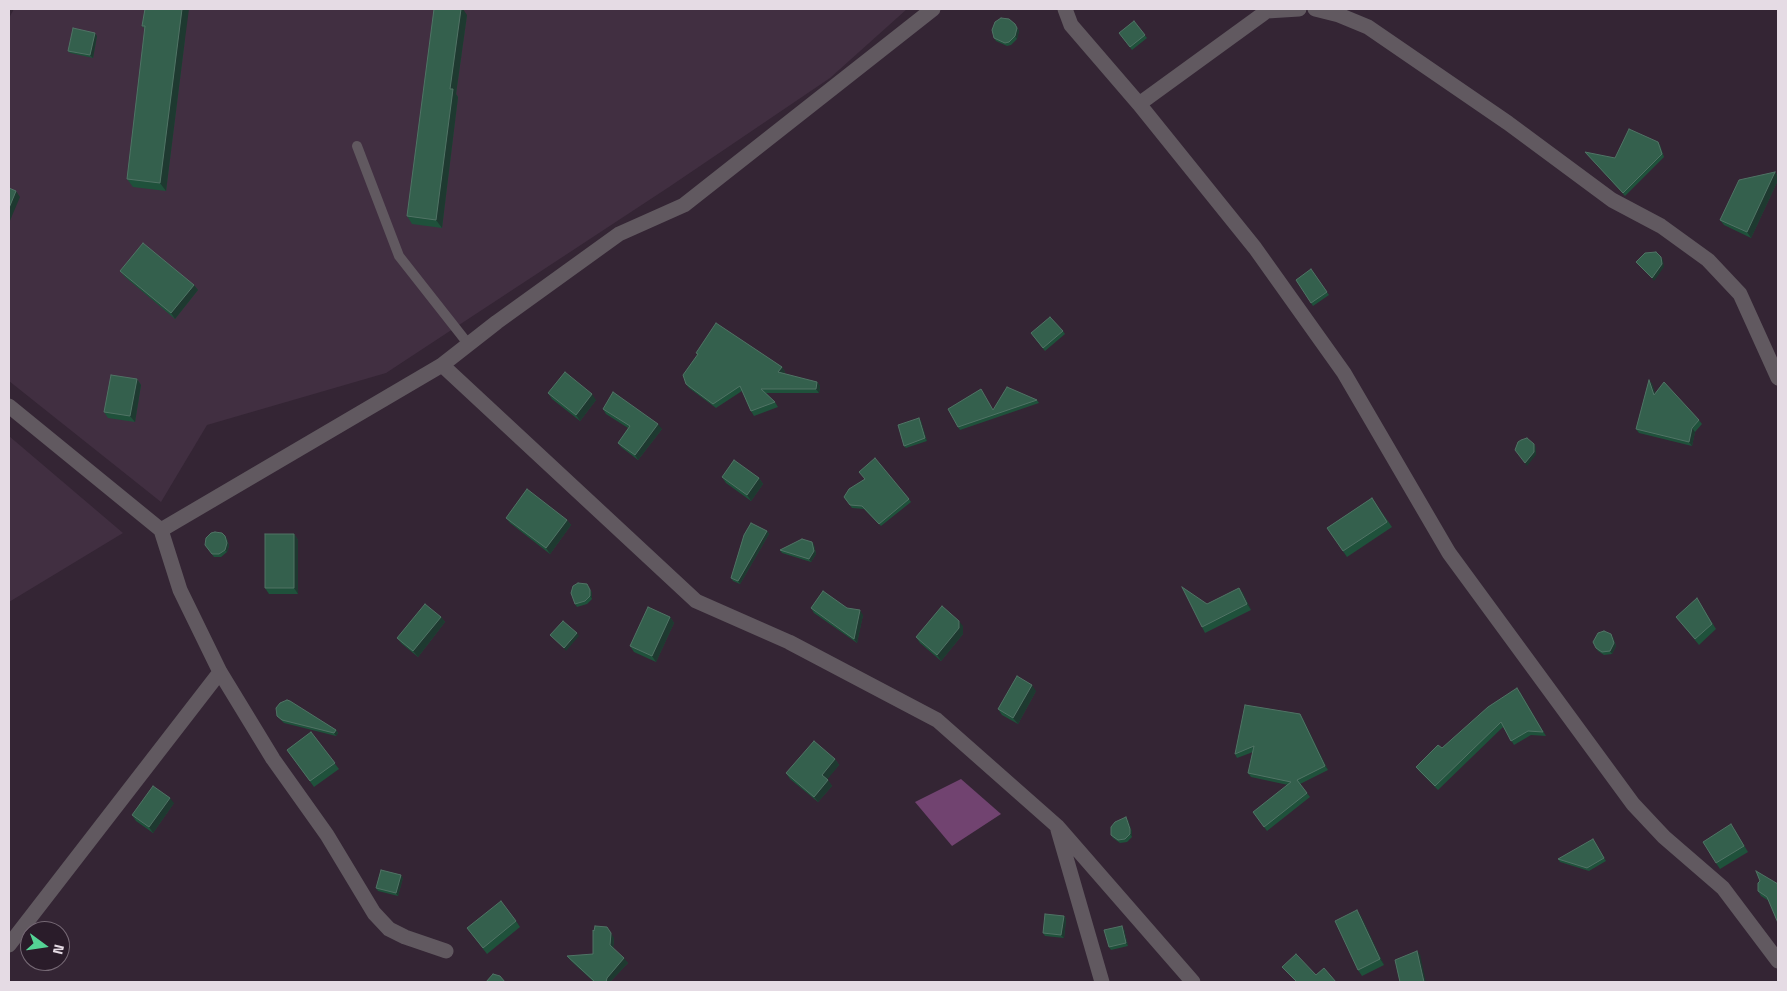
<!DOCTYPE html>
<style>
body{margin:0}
#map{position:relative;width:1787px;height:991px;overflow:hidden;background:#342534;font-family:"Titillium Web",sans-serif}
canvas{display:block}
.frame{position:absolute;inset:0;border:10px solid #e5dbe4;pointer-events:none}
.north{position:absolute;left:20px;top:921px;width:50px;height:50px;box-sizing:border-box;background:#2a1c2a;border:1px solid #756874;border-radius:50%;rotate:104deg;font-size:14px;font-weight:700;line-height:20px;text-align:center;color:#e5dbe4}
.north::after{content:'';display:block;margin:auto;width:18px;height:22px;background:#54d395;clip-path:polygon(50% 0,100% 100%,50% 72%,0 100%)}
</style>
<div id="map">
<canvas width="1787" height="991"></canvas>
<div class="frame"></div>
<div class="north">N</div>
</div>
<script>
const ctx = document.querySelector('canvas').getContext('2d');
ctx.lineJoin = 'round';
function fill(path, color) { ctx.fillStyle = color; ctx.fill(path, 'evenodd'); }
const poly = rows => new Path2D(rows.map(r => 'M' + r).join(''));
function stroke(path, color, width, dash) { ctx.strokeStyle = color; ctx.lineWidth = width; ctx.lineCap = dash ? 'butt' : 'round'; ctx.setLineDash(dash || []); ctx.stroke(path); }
fill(poly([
 [14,9,907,9,830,78,669,187,386,373,207,425,161,502,9,381,9,18],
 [9,436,123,533,9,602]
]), '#412f41');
fill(poly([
 [961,779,1001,814,952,846,915,802]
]), '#714370');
stroke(poly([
 [357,146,399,256,469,345]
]), '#615960', 10);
stroke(poly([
 [1065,9,1071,25,1139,104,1255,248,1344,373,1449,553,1633,804,1664,837,1723,888,1778,961],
 [1315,9,1339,15,1368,27,1508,123,1612,200,1661,226,1708,260,1740,294,1778,378],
 [1139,104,1267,11,1299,9],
 [442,365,696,601,789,642,937,720,1057,826,1193,982],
 [9,406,161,530,442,365,497,322,619,234,684,205,933,9],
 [161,530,180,590,220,672,273,759,327,835,374,913,389,929,405,937,446,951],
 [1058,830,1102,982],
 [9,945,220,672]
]), '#615960', 15);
fill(poly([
 [145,9,185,39,166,191,133,187,127,179,145,29,142,26],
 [467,15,456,94,458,97,442,228,412,224,407,216],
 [1134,21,1147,38,1132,50,1119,33],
 [1015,24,1019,31,1017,39,1011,45,1007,46,996,41,994,38],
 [97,36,93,58,70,53,68,51],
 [1658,142,1660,145,1664,157,1625,196,1585,152,1615,158],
 [1775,172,1778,177,1778,180,1751,238,1724,225,1720,220],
 [1311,269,1329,295,1313,306,1296,280],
 [120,271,194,285,198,290,175,319,125,277],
 [1063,331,1065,334,1045,351,1033,336],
 [782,367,785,372,783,374,817,382,820,386,819,393,766,393,775,402,778,407,754,416,751,411,742,391,716,408,689,388,686,384],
 [137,379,141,385,135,422,108,418,104,412],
 [1649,380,1652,384,1655,393,1699,420,1702,424,1695,432,1692,446,1639,433,1636,429],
 [548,393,596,400,580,421,552,399],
 [1037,400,1039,403,960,430,958,427,993,409],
 [603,409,662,429,638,460,621,447,618,443,628,428,606,414],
 [919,418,921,421,927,441,906,448,904,446],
 [722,477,759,478,763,484,751,501,726,483],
 [844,497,909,499,911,502,881,526,864,509,852,508],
 [1372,498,1392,527,1347,557,1327,528],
 [506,518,567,520,571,525,550,554,510,523],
 [767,531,769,534,740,584,733,581,731,578],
 [294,534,298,540,298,594,269,594,265,588],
 [225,536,227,539,229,546,227,552,221,557,214,557,205,545],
 [812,542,814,545,816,554,811,562,782,553,780,550],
 [589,587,592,593,592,599,587,604,577,607,575,604],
 [1239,588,1243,593,1251,610,1205,633,1202,627],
 [1697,598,1716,629,1699,645,1676,617],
 [811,608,847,608,863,615,857,643,814,613],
 [441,617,445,622,418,657,402,644,397,638],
 [670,617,674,623,656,662,634,652,630,646],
 [963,626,963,634,941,661,920,643,916,637],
 [1613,637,1616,646,1612,654,1604,655,1598,651,1596,648],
 [1036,691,1018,724,1002,715,998,709],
 [1520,692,1546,736,1531,735,1514,745,1503,727,1438,790,1419,771,1416,767],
 [1300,714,1303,719,1328,770,1300,784,1310,797,1267,831,1253,812,1288,785,1251,777,1248,773,1253,752,1237,758,1235,754],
 [277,716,336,730,338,733,336,736,284,723],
 [311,732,339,769,314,787,287,750],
 [835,759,839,765,827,779,832,786,818,802,790,779,786,773],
 [174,803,153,833,136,821,132,815],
 [1128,820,1132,832,1132,837,1127,842,1120,843,1113,838,1111,835],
 [1735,830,1748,852,1720,869,1716,863],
 [1595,842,1606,861,1589,871,1560,862,1558,859],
 [403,878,398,896,378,891,376,888],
 [1760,881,1769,901,1761,896,1758,891],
 [1064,916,1066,919,1064,938,1045,936,1043,933],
 [1361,916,1384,965,1362,976,1358,970],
 [516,921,520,927,487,954,467,928],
 [1124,929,1128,946,1111,950,1109,947],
 [594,931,614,938,613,949,628,963,610,982,594,982,571,961,567,956,593,954]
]), '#1f513b');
fill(poly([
 [182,9,189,9,185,39,166,191,160,183],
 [461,9,463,9,467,15,456,94,458,97,442,228,436,220,450,89],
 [1015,24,1019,31,1017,39,1015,36],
 [95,33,97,36,93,58,90,55],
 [1775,172,1778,177,1778,180,1751,238,1747,232],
 [16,191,20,197,9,223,9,208],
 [1661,257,1663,260,1664,267,1654,281,1652,278],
 [194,285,198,290,175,319,171,313],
 [782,367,785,372,781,377,778,372],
 [137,379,141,385,135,422,130,416],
 [1649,380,1652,384,1657,399,1654,395],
 [817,382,820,386,819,393,816,389],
 [592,394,596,400,580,421,576,415],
 [919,418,921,421,927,441,925,438],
 [658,424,662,429,638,460,635,455],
 [1692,428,1695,432,1692,446,1689,442],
 [1534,444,1536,447,1536,455,1527,466,1525,463],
 [759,478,763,484,751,501,747,495],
 [567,520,571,525,550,554,546,548],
 [767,531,769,534,740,584,738,581],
 [294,534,298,540,298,594,294,588],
 [225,536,227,539,229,546,227,552,225,550],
 [812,542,814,545,816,554,811,562,809,559],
 [587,584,592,593,592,599,590,596],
 [1239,588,1243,593,1251,610,1247,604],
 [860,610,863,615,857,643,854,639],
 [441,617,445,622,418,657,413,651],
 [670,617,674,623,656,662,652,656],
 [959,621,963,626,963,634,941,661,937,655],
 [577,633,579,636,566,651,564,648],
 [1611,634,1613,637,1616,646,1612,654,1610,651],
 [1032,685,1036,691,1018,724,1013,718],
 [1300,714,1303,719,1328,770,1325,766],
 [336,730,338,733,336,736,334,733],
 [835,759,839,765,826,781,822,775],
 [828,780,832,786,818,802,814,797],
 [170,798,174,803,153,833,149,827],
 [1126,817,1128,820,1132,832,1132,837,1130,834],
 [401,875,403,878,398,896,396,893],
 [1357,910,1361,916,1384,965,1380,959],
 [1064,916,1066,919,1064,938,1061,935],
 [1122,926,1124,929,1128,946,1126,943],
 [611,933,614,938,613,950,610,945],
 [1417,951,1420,954,1426,982,1424,982],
 [624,958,628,963,610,982,606,982,607,978]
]), '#1e3930');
const building = poly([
 [145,9,182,9,160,183,127,179,145,26,142,26,145,9],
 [434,9,461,9,450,89,453,89,436,220,407,216,434,9],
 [1001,18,1009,19,1015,24,1017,28,1015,36,1009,42,1005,43,994,38,992,30,995,22,1001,18],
 [1134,21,1145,35,1130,47,1119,33,1134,21],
 [73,28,95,33,90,55,68,51,73,28],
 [1629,129,1658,142,1662,154,1623,193,1585,152,1615,158,1629,129],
 [1775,172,1747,232,1720,220,1739,180,1775,172],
 [9,188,16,191,9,208,9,188],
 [143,243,194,285,171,313,120,271,143,243],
 [1656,252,1661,257,1662,264,1652,278,1636,262,1645,253,1656,252],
 [1311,269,1327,292,1311,303,1296,280,1311,269],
 [1050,317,1063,331,1043,348,1031,333,1050,317],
 [716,323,782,367,778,372,817,382,816,389,761,389,775,402,751,411,740,386,713,404,686,384,683,375,698,354,696,353,716,323],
 [565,372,592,394,576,415,548,393,565,372],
 [111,375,137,379,130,416,104,412,111,375],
 [1649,380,1654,395,1664,382,1699,420,1692,428,1689,442,1636,429,1649,380],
 [1007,387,1037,400,958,427,948,409,981,389,993,410,1007,387],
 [613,392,658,424,635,455,618,443,630,426,603,409,613,392],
 [919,418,925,438,904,446,898,425,919,418],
 [1527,438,1534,444,1534,452,1525,463,1515,450,1518,442,1521,440,1527,438],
 [875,458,909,499,879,524,862,506,850,505,844,497,849,489,865,479,859,472,875,458],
 [734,460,759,478,747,495,722,477,734,460],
 [527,489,567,520,546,548,506,518,527,489],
 [1372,498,1387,522,1343,551,1327,528,1372,498],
 [751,523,767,531,738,581,731,578,744,535,751,523],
 [215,532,222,533,225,536,227,543,225,550,219,554,212,554,205,545,206,538,211,533,215,532],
 [265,534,294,534,294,588,265,588,265,534],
 [802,539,812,542,814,551,809,559,780,550,802,539],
 [578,583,587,584,590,590,590,596,585,601,575,604,571,593,573,586,578,583],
 [1182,587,1207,604,1239,588,1247,604,1202,627,1182,587],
 [823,591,847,608,860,610,854,639,811,608,823,591],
 [1697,598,1712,624,1695,639,1676,617,1697,598],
 [425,604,441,617,413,651,397,638,425,604],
 [942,606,959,621,959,628,937,655,916,637,942,606],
 [648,607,670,617,652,656,630,646,648,607],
 [563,621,577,633,564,648,550,635,563,621],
 [1604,631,1611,634,1614,643,1610,651,1602,652,1596,648,1593,642,1598,633,1604,631],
 [1017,676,1032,685,1013,718,998,709,1017,676],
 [1517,688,1543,732,1528,731,1511,741,1501,722,1435,786,1416,767,1438,745,1442,748,1488,707,1517,688],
 [287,700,290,701,336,730,334,733,282,720,277,716,276,708,280,703,287,700],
 [1245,705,1300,714,1325,766,1297,780,1307,793,1264,827,1253,812,1291,782,1248,773,1254,746,1235,754,1245,705],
 [311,732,335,763,310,781,287,750,311,732],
 [814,741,835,759,822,775,828,780,814,797,786,773,814,741],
 [153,786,170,798,149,827,132,815,153,786],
 [1126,817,1130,829,1130,834,1125,839,1118,840,1111,835,1111,827,1115,822,1126,817],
 [1731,824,1744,846,1716,863,1703,842,1731,824],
 [1593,839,1604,858,1587,868,1558,859,1593,839],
 [381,870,401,875,396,893,376,888,381,870],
 [1756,871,1778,884,1778,923,1767,897,1758,891,1758,883,1760,881,1756,871],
 [501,901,516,921,483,948,467,928,501,901],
 [1357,910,1380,959,1358,970,1335,921,1357,910],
 [1045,914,1064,916,1061,935,1043,933,1045,914],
 [595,926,607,927,611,933,610,945,624,958,607,978,606,982,594,982,594,981,567,956,593,954,593,930,594,931,595,926],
 [1122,926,1126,943,1109,947,1104,930,1122,926],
 [1417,951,1424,982,1400,982,1395,960,1417,951],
 [1296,954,1316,975,1324,968,1336,982,1297,982,1282,967,1296,954],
 [493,974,500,976,505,982,486,982,493,974]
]);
fill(building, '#34604d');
stroke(building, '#507365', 1);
</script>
